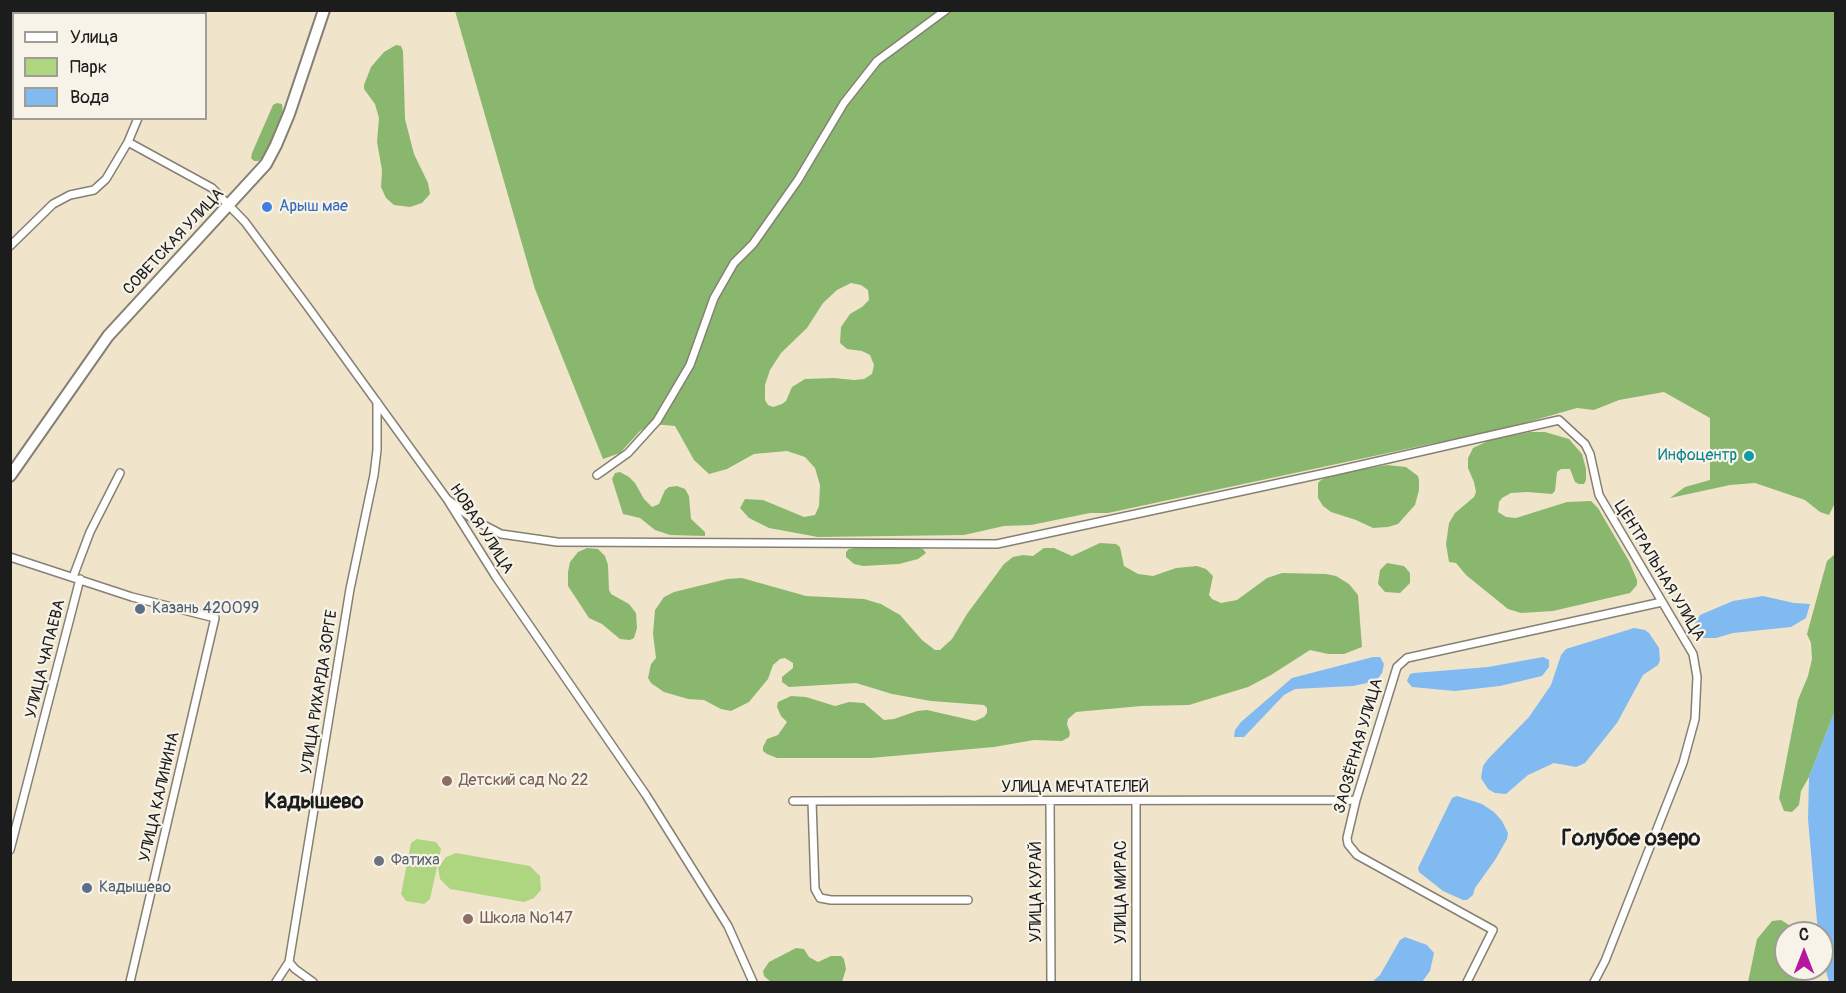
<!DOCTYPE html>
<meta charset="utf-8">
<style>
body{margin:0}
#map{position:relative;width:1846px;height:993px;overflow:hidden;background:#f0e5cb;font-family:Pangolin,sans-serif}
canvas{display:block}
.frame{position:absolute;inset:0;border:12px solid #1c1c1c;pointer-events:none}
.legend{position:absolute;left:12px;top:12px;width:195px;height:108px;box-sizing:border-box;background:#f7f3e8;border:2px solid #9f9d96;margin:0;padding:8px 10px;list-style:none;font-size:18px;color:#1c1c1c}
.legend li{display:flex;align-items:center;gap:12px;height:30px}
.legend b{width:30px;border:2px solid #9f9d96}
.north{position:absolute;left:1774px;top:921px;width:60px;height:60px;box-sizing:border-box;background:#f7f3e8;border:2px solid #9f9d96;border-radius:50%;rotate:0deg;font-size:16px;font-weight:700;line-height:24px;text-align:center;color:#1c1c1c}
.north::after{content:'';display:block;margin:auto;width:21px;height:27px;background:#b5179e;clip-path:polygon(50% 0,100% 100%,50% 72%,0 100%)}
</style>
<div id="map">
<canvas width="1846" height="993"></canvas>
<div class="frame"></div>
<ul class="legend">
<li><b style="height:8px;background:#fff"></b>Улица</li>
<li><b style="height:16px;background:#aed680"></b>Парк</li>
<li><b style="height:16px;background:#81b9f1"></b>Вода</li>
</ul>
<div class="north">С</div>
</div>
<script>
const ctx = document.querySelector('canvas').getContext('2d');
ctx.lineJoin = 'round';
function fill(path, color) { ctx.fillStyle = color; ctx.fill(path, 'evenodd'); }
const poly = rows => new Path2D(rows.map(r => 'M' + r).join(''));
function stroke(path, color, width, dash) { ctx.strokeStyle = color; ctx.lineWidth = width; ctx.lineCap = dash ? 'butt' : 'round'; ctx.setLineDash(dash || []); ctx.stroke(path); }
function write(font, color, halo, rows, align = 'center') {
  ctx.font = font + ' Pangolin,sans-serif'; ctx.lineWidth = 4.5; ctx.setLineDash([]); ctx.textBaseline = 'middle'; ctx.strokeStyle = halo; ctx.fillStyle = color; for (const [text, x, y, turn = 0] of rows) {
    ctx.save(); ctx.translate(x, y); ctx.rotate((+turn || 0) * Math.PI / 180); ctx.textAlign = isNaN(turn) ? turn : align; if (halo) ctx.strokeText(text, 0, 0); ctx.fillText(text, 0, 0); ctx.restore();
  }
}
fill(poly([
 [417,839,436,842,441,849,430,899,424,904,406,901,401,894,411,843],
 [456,853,530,866,540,876,541,890,534,898,524,902,450,889,440,879,438,868,446,857]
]), '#aed680');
fill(poly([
 [455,11,1835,11,1835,503,1829,515,1820,512,1805,500,1755,483,1730,485,1670,498,1685,487,1710,480,1710,418,1664,392,1619,400,1594,410,1577,408,1493,432,1430,444,1108,513,1090,513,1031,525,1004,526,964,535,818,537,769,528,749,518,740,508,745,499,763,500,804,517,815,515,819,506,820,485,815,468,805,457,787,451,754,454,727,469,709,474,694,460,675,426,653,424,640,431,620,453,603,459,535,289],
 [851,283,861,285,868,290,869,300,862,307,850,314,841,327,840,343,847,349,862,351,870,355,874,365,872,374,864,379,854,380,834,378,805,379,792,387,786,401,782,404,773,407,768,405,765,400,765,385,770,370,781,353,807,328,823,303,837,290],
 [396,45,401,46,403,51,405,119,414,154,428,183,430,194,422,203,410,207,394,205,386,198,381,187,382,170,377,142,379,118,375,104,364,89,364,85,371,67,384,52],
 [277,103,282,104,283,113,266,154,259,161,254,161,251,158,252,153,273,105],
 [1530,432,1545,432,1569,439,1582,454,1586,469,1586,480,1584,484,1579,484,1575,482,1570,469,1561,469,1557,472,1555,491,1552,494,1527,492,1511,493,1502,498,1499,502,1498,512,1506,517,1516,518,1567,502,1591,501,1598,508,1629,561,1637,580,1637,585,1630,593,1553,611,1521,613,1508,609,1466,575,1456,563,1449,562,1446,544,1449,523,1455,513,1474,497,1476,492,1474,482,1468,468,1468,458,1473,448,1490,440],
 [1387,465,1406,467,1418,476,1419,480,1419,490,1415,505,1398,524,1388,527,1373,528,1356,520,1331,512,1323,506,1318,498,1318,483,1321,480,1331,475],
 [620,472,629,477,635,483,644,499,652,507,659,504,665,490,669,487,677,486,685,489,689,496,691,519,705,532,705,536,670,535,655,530,640,518,623,514,612,479,615,473],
 [1100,543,1116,544,1120,547,1124,566,1138,574,1153,576,1176,568,1197,566,1206,569,1213,576,1209,595,1212,599,1221,603,1237,600,1267,578,1282,573,1326,574,1336,576,1349,584,1358,595,1362,647,1344,654,1328,654,1310,650,1271,675,1248,687,1189,705,1141,706,1076,712,1068,719,1067,724,1070,733,1069,737,1062,741,1034,740,994,747,871,758,777,758,767,754,763,751,763,747,767,739,778,735,787,722,781,716,777,707,778,702,791,696,806,697,835,706,849,702,864,703,884,720,894,719,917,711,927,710,975,721,984,717,987,713,987,708,984,705,931,701,892,694,856,683,789,687,782,682,782,677,793,668,793,663,785,658,780,659,773,665,768,679,749,702,731,711,721,709,704,700,688,699,664,692,651,683,648,678,651,664,656,658,653,634,655,610,664,597,674,592,727,579,742,578,806,596,864,599,881,604,900,615,922,640,935,650,940,650,952,639,967,614,1004,564,1013,557,1023,555,1033,556,1044,548,1054,548,1072,556],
 [860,547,918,548,923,549,926,553,918,559,899,564,863,566,854,564,846,557,846,552,849,549],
 [587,548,598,549,605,556,608,565,609,590,611,594,629,604,636,613,637,628,634,638,630,640,620,639,602,624,589,618,568,586,568,572,570,562,578,552],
 [1835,554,1835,711,1809,777,1801,791,1799,805,1792,812,1784,811,1779,798,1798,700,1808,676,1812,659,1811,643,1807,634,1827,561],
 [1387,563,1404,566,1410,573,1410,583,1400,593,1385,592,1378,584,1380,570],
 [1781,920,1797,930,1798,933,1786,933,1786,969,1805,969,1806,982,1748,982,1757,939,1772,921],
 [796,948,804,949,809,957,818,962,831,956,841,956,844,959,846,969,842,982,771,982,764,976,763,971,769,962]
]), '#8ab76e');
fill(poly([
 [1763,596,1794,603,1810,604,1806,618,1791,627,1733,633,1716,638,1700,638,1695,623,1700,615,1733,601],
 [1634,628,1645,630,1649,633,1659,648,1660,660,1658,665,1643,675,1617,723,1585,763,1576,767,1554,763,1528,775,1506,794,1495,793,1488,789,1481,778,1483,766,1488,759,1529,717,1551,685,1561,655,1566,649],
 [1373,657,1380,657,1384,664,1382,673,1376,681,1353,686,1295,689,1284,695,1244,737,1234,737,1235,730,1241,722,1292,678],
 [1543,657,1549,660,1549,667,1542,676,1500,686,1455,691,1412,687,1407,681,1410,674,1414,673,1488,667],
 [1835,711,1836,982,1829,982,1822,956,1822,933,1818,933,1808,819,1809,777],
 [1457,796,1482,804,1494,812,1502,821,1508,833,1507,839,1495,860,1475,888,1473,895,1467,900,1463,900,1443,891,1419,872,1418,868,1452,798],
 [1405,937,1427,945,1434,953,1430,971,1422,982,1372,982,1380,975,1400,940]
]), '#81b9f1');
const street = poly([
 [190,14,192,10],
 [128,142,212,188,245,222,308,307,447,499,496,577,646,795,728,926,753,982],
 [10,246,53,204,70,195,94,190,106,179,128,142,138,118],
 [597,475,628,453,657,421,690,365,714,298,734,263,753,244,798,180,844,103,877,61,946,10],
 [447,499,474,520,501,534,557,542,997,544,1335,471,1559,420,1585,444,1590,454,1599,495,1693,654,1697,677,1695,719,1683,763,1605,961,1594,982],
 [10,557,132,597,215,618,130,982],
 [73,577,90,532,120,473],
 [793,801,1356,800],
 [812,801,815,889,820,898,831,900,968,900],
 [1050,801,1051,982],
 [10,850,80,579],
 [289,962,295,969,313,982],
 [276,982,289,962,350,589,374,475,377,450,377,402],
 [1136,982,1136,801],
 [1467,982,1493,930,1357,855,1348,844,1347,838,1356,800,1397,667,1407,658,1662,602]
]);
const primary = poly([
 [10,476,108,336,266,164,276,145,289,114,324,10]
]);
stroke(street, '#868074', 10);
stroke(primary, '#868074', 14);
stroke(street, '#fff', 7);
stroke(primary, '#fff', 10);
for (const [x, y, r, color] of [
 [267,207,6,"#3f7fe0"],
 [1749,456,6,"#0f9aa8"],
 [140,609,6,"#5c6f8a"],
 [447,781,6,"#8d6e63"],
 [379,861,6,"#6b7280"],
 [87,888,6,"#5c6f8a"],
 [468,919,6,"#8d6e63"]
]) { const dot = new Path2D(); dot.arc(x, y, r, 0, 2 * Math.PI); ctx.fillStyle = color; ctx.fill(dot); stroke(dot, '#f7f3e8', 2); }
write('16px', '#366cbe', '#f7f3e8', [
 ["Арыш мае",279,207]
], 'left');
write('16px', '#1c1c1c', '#f7f3e8', [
 ["СОВЕТСКАЯ УЛИЦА",174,242,-47],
 ["НОВАЯ УЛИЦА",481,529,57],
 ["ЦЕНТРАЛЬНАЯ УЛИЦА",1659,571,59],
 ["УЛИЦА ЧАПАЕВА",46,659,-76],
 ["УЛИЦА РИХАРДА ЗОРГЕ",320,692,-81],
 ["ЗАОЗЁРНАЯ УЛИЦА",1359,746,-74],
 ["УЛИЦА МЕЧТАТЕЛЕЙ",1075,788],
 ["УЛИЦА КАЛИНИНА",160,797,-77],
 ["УЛИЦА КУРАЙ",1037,892,-90],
 ["УЛИЦА МИРАС",1122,892,-90]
]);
write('16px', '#0d838f', '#f7f3e8', [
 ["Инфоцентр",1737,456]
], 'right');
write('16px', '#4e5e75', '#f7f3e8', [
 ["Казань 420099",152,609],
 ["Кадышево",99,888]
], 'left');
write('16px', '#785e54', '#f7f3e8', [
 ["Детский сад № 22",459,781],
 ["Школа №147",480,919]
], 'left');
write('16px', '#5b616d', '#f7f3e8', [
 ["Фатиха",391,861]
], 'left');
write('bold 22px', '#1c1c1c', '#f7f3e8', [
 ["Кадышево",314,802],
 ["Голубое озеро",1631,839]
]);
</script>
